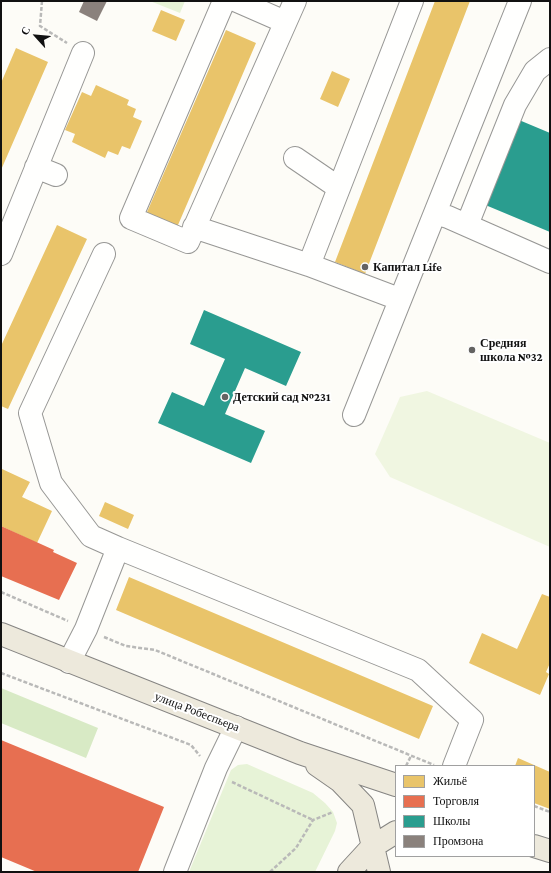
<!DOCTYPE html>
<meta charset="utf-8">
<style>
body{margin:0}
#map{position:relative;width:551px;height:873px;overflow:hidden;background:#fdfcf7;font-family:"Crimson Pro",serif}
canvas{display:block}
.frame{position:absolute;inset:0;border:2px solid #111;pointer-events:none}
.legend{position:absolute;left:395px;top:765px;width:140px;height:92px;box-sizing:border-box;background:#fff;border:1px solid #a0a0a0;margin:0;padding:5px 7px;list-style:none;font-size:12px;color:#111}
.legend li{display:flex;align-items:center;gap:8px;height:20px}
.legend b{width:20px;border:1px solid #a0a0a0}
.north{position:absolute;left:16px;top:16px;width:40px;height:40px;-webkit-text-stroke:3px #fff;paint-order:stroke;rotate:297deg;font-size:11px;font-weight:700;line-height:16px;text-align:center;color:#111}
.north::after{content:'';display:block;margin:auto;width:14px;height:18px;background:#111;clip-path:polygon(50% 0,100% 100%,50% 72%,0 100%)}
</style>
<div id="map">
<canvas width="551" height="873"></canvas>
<div class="frame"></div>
<ul class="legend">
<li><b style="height:11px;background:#e9c46a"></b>Жильё</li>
<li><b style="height:11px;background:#e76f51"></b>Торговля</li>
<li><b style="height:11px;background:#2a9d8f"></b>Школы</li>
<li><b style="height:11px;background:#8a817c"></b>Промзона</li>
</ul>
<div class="north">С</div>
</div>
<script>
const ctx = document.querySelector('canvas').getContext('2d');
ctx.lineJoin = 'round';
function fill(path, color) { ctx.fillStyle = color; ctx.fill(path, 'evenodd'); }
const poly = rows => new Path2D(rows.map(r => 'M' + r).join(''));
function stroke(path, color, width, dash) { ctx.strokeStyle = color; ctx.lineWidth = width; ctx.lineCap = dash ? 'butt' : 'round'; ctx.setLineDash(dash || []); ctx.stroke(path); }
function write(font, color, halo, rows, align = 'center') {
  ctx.font = font + ' "Crimson Pro",serif'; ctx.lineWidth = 4; ctx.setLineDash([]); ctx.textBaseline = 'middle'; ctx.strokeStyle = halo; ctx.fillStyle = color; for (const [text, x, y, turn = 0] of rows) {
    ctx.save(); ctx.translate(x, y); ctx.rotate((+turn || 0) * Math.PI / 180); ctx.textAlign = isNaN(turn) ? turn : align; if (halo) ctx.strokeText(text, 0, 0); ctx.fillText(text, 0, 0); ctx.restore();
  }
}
fill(poly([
 [150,1,185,1,180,13],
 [247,764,313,793,325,803,333,812,337,823,335,831,315,872,189,872,231,770,238,765]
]), '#e7f3d7');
fill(poly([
 [1,688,98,728,86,758,1,723]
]), '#d8eac5');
fill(poly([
 [427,391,550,443,550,547,390,477,375,454,400,397]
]), '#f0f6e1');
fill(poly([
 [435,1,470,1,365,274,335,262],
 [161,10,185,20,176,41,152,31],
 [226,30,256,43,175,232,144,219],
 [16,48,48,62,1,170,1,83],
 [332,71,350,79,338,107,320,99],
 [96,85,129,100,127,105,136,109,133,117,142,121,130,149,122,146,118,155,108,151,105,158,72,142,75,134,65,130,82,92,91,96],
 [57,225,87,239,8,409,1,406,1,346],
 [2,469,30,482,22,497,52,511,37,543,1,526],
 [105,502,134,515,128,529,99,516],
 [129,577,433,706,419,739,116,610],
 [542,594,550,597,550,663,546,672,549,674,540,695,469,663,482,633,517,649],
 [518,758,550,772,550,809,534,803,534,766,515,766]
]), '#e9c46a');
fill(poly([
 [1,526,54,550,53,552,77,563,59,600,1,576],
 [1,740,164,807,138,872,37,872,1,857]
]), '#e76f51');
fill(poly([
 [519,120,550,133,550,232,483,204],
 [204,310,301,352,286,386,245,368,225,414,265,431,251,463,158,423,172,392,204,406,225,359,190,344]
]), '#2a9d8f');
fill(poly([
 [84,1,107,1,97,21,79,12]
]), '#8a817c');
const minor = poly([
 [224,1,131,218,188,242,295,1],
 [237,1,285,22],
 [295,158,339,188],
 [36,167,56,175],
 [435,213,448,217,550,262],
 [467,225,515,105,535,71,550,59],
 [194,227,309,265],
 [1,254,83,53],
 [104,254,30,413,51,483,91,536,118,548],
 [399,299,309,265,412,1],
 [354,415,520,1],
 [69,662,86,629,118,548,418,670,472,720,454,766],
 [175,872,216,768,236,727]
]);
const major = poly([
 [1,634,300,753,396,785],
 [317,765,340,781,363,805,379,872],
 [534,846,550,851],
 [349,872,372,847,396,832]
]);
stroke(minor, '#979795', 24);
stroke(major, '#858482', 24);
stroke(poly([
 [42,1,40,26,67,43],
 [1,592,68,621],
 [104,637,126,646,155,650,434,765],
 [1,673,191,745,200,756],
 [406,766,411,756],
 [232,782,313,820],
 [534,806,550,812],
 [270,872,296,848,313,820,333,812]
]), '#b9b9b8', 2.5, [4, 2]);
stroke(minor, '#fffffe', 22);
stroke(major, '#ede9dc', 22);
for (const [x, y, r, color] of [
 [365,267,4,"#646362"],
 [472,350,4,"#646362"],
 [225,397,4,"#646362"]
]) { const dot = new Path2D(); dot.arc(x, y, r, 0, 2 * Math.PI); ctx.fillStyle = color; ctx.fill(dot); stroke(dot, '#fff', 1.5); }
write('bold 12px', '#111', '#fff', [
 ["Капитал Life",373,267],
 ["Средняя",480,343],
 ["школа №32",480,357],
 ["Детский сад №231",233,397]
], 'left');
write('12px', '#111', '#fff', [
 ["улица Робеспьера",197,712,21]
]);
</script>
